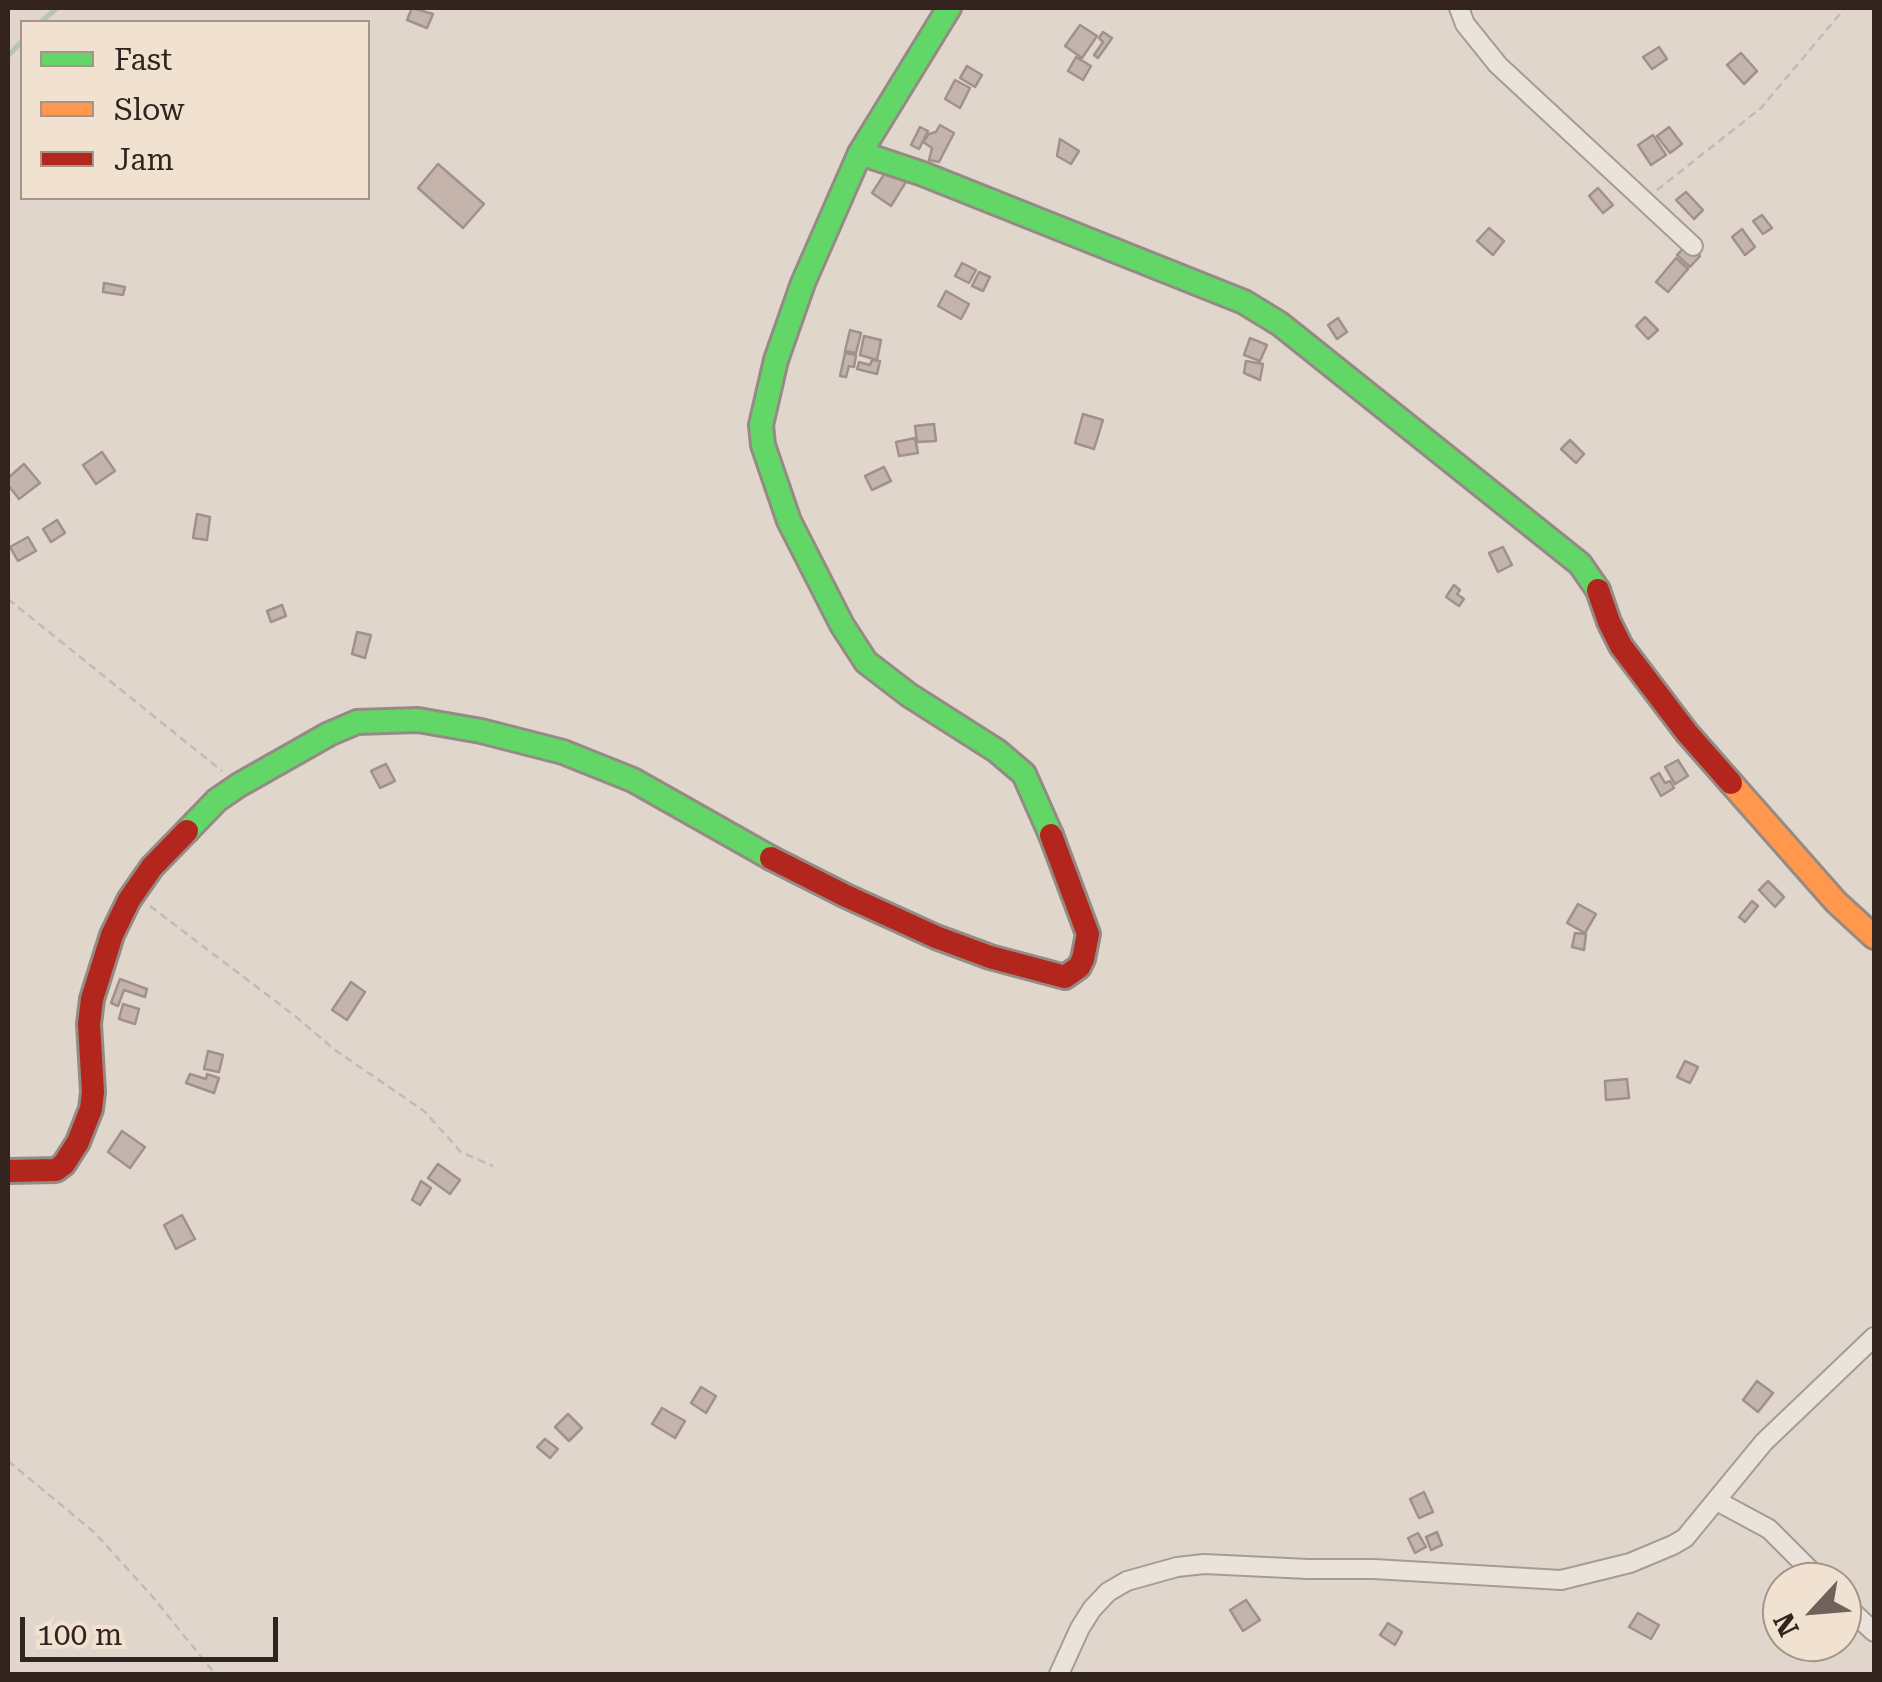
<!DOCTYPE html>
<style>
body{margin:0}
#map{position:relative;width:1882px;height:1682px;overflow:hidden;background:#e1d6cb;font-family:"Roboto Serif",serif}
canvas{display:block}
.frame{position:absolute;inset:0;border:10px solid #32231e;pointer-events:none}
.legend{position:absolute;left:20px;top:20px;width:350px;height:180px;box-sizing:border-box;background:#f1e1d1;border:2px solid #a59589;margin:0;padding:12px 18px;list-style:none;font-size:30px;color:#32231e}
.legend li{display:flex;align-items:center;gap:20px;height:50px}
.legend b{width:50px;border:2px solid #a59589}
.north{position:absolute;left:1762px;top:1562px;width:100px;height:100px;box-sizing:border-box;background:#f1e1d1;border:2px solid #a59589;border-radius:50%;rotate:244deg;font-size:28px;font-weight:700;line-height:40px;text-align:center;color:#32231e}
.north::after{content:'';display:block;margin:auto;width:35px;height:45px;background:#6f625b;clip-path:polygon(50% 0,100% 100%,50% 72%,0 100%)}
.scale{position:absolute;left:20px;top:1617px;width:258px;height:45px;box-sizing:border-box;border:5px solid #32231e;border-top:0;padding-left:12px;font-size:30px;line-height:35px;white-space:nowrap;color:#32231e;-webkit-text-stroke:8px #f1e1d1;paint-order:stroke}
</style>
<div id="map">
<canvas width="1882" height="1682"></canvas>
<div class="frame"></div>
<ul class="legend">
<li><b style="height:12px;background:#63d668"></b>Fast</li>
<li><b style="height:12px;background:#ff974d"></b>Slow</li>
<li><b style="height:12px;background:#b3261e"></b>Jam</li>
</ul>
<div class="north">N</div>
<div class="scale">100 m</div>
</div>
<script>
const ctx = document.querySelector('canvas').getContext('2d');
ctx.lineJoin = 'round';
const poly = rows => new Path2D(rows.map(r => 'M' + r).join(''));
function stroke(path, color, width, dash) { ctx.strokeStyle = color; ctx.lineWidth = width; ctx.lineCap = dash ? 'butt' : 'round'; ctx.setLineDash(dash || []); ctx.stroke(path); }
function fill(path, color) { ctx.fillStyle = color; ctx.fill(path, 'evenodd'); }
stroke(poly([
 [41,22,57,8],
 [8,56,22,41]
]), '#b6c4b8', 5);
const building = poly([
 [412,8,433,14,427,28,407,20,412,8],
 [1080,25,1097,36,1082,58,1065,46,1080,25],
 [1103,32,1112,38,1098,58,1094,55,1103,42,1099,38,1103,32],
 [1659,47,1667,59,1652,69,1643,57,1659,47],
 [1741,53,1757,71,1744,84,1727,65,1741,53],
 [1076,57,1091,66,1083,80,1068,71,1076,57],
 [967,66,982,75,975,87,960,78,967,66],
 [955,80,970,88,960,108,945,99,955,80],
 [940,125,954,133,939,162,929,160,932,148,923,142,929,134,936,132,940,125],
 [920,127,928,131,919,149,911,145,920,127],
 [1669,127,1682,144,1670,153,1657,136,1669,127],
 [1653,135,1666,155,1651,165,1638,145,1653,135],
 [1060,139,1079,151,1071,164,1057,156,1060,139],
 [438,164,484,204,463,228,418,188,438,164],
 [887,170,909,177,891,206,872,193,887,170],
 [1598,188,1613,205,1603,213,1589,196,1598,188],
 [1686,192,1703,210,1694,219,1676,200,1686,192],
 [1762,215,1772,228,1763,234,1753,221,1762,215],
 [1489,228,1504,241,1493,255,1477,241,1489,228],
 [1742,229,1755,247,1745,255,1732,237,1742,229],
 [1687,244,1700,256,1690,267,1677,255,1687,244],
 [1676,258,1688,269,1668,292,1656,282,1676,258],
 [962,263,976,270,969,283,955,276,962,263],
 [979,272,990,277,983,291,972,286,979,272],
 [104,283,125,287,123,295,103,292,104,283],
 [946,291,969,304,961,319,938,306,946,291],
 [1645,317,1658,330,1648,339,1636,326,1645,317],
 [1338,318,1347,332,1337,339,1328,325,1338,318],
 [850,330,861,333,856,353,845,351,850,330],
 [864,336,881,340,877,360,860,355,864,336],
 [1250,338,1267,345,1260,361,1244,355,1250,338],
 [845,353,856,355,854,367,849,366,846,377,840,376,845,353],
 [872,360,880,361,877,374,857,369,859,362,870,365,872,360],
 [1246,361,1263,364,1260,380,1244,373,1246,361],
 [1083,414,1103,420,1094,449,1075,443,1083,414],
 [934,424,936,441,917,442,915,426,934,424],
 [915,438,918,453,899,456,896,442,915,438],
 [1570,440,1584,454,1576,463,1561,449,1570,440],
 [102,452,115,471,96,484,83,465,102,452],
 [24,464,40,483,19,499,8,485,8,478,24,464],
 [884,467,891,481,872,490,865,476,884,467],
 [197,514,210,517,207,540,193,538,197,514],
 [57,520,65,533,51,542,43,529,57,520],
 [28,537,36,551,18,561,10,547,28,537],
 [1503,547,1512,565,1498,572,1489,553,1503,547],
 [1454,585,1460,590,1457,594,1464,599,1459,606,1446,597,1454,585],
 [282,605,286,616,271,622,267,611,282,605],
 [357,632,371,635,365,658,352,654,357,632],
 [1678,760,1688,776,1675,784,1665,767,1678,760],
 [386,764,395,781,380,788,371,771,386,764],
 [1659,773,1665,783,1670,781,1674,788,1661,796,1651,778,1659,773],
 [1768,881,1784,897,1775,907,1759,890,1768,881],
 [1752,901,1758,906,1745,922,1739,917,1752,901],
 [1578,904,1596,914,1585,933,1567,923,1578,904],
 [1575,933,1586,934,1584,950,1572,947,1575,933],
 [120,979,147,989,145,997,124,990,118,1006,111,1003,120,979],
 [351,982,365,992,347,1020,332,1010,351,982],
 [123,1004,139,1009,135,1024,119,1019,123,1004],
 [208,1051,223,1055,219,1072,204,1069,208,1051],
 [1685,1061,1698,1067,1690,1083,1677,1077,1685,1061],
 [190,1074,206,1079,207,1074,219,1078,214,1093,186,1083,190,1074],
 [1627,1079,1629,1098,1606,1100,1605,1081,1627,1079],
 [122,1131,145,1147,130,1168,108,1152,122,1131],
 [438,1164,460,1180,450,1194,428,1178,438,1164],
 [421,1181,431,1188,420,1205,412,1200,421,1181],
 [182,1215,195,1239,176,1249,164,1225,182,1215],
 [1757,1381,1773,1393,1758,1412,1743,1400,1757,1381],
 [701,1387,716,1396,706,1413,691,1403,701,1387],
 [662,1408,685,1421,675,1438,652,1424,662,1408],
 [568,1414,582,1428,569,1441,555,1427,568,1414],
 [545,1439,558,1449,550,1458,537,1447,545,1439],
 [1424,1492,1433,1512,1419,1518,1410,1499,1424,1492],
 [1437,1532,1442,1545,1431,1550,1426,1537,1437,1532],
 [1418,1533,1426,1547,1415,1553,1408,1538,1418,1533],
 [1246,1600,1260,1620,1243,1631,1230,1610,1246,1600],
 [1638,1613,1659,1625,1651,1639,1629,1627,1638,1613],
 [1388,1623,1402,1632,1395,1645,1380,1635,1388,1623]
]);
fill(building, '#c4b4ac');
stroke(building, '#a0928b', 2.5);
const street = poly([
 [1459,8,1465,24,1498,65,1693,246],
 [1717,1501,1769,1529,1822,1582],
 [1842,1602,1874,1632],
 [1059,1674,1080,1628,1092,1609,1108,1592,1127,1581,1177,1567,1204,1564,1308,1569,1374,1569,1561,1580,1630,1563,1673,1545,1685,1538,1764,1442,1874,1337]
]);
const fast = poly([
 [949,8,860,153,803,283,776,360,761,425,763,445,789,521,842,625,866,662,909,695,997,751,1024,774,1051,835],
 [860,153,923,174,1244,302,1280,324,1580,564,1598,590],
 [187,831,217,800,239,785,329,734,357,722,418,720,481,731,563,752,633,780,771,858]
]);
const slow = poly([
 [1731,783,1836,902,1874,937]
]);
const jam = poly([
 [1598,590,1609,622,1621,646,1687,733,1731,783],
 [771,858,846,896,936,937,990,957,1065,977,1079,967,1083,959,1088,934,1051,835],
 [8,1171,56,1170,64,1164,78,1142,91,1109,93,1092,89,1024,92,999,112,935,129,900,152,867,187,831]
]);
stroke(street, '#a69c95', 22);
stroke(fast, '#958b85', 28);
stroke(slow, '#958b85', 28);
stroke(jam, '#958b85', 28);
stroke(poly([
 [1657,190,1761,108,1845,8],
 [8,599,222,771],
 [150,906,295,1016,335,1050,424,1111,461,1152,493,1166],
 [8,1461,94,1532,152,1596,215,1674]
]), '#c2bab4', 2.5, [8, 5]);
stroke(street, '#eae3dc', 18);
stroke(fast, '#63d668', 22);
stroke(slow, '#ff974d', 22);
stroke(jam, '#b3261e', 22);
</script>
